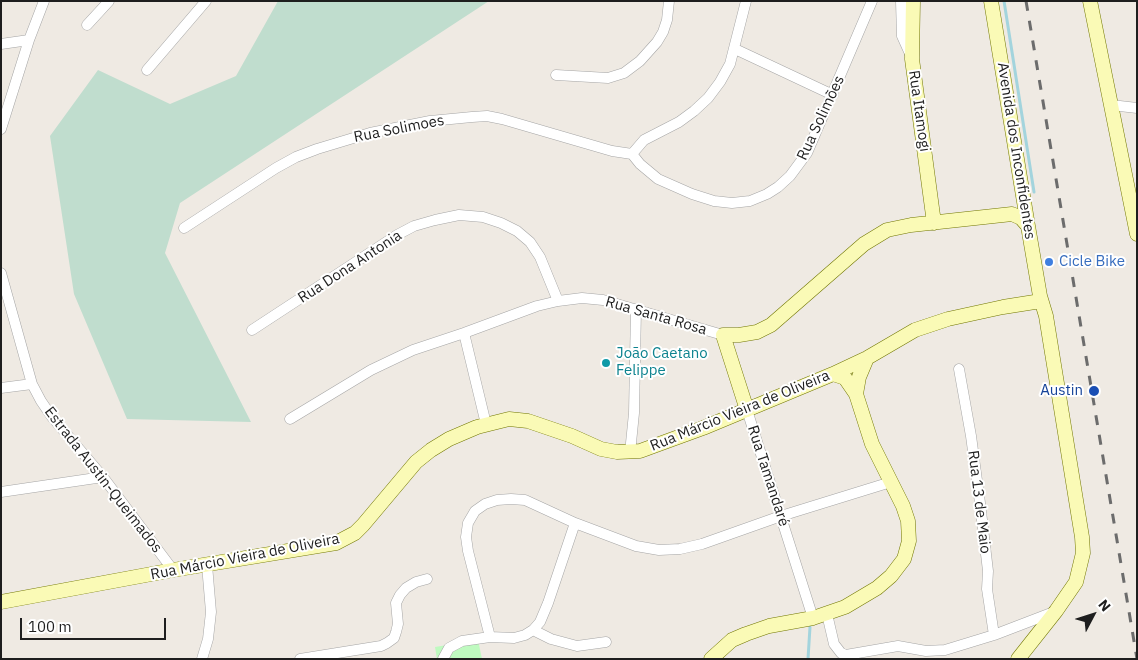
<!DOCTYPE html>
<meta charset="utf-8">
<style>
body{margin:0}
#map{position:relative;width:1138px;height:660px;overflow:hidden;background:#efeae3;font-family:"IBM Plex Sans",sans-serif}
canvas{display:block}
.frame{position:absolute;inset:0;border:2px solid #1e1e1e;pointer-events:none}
.north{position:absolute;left:1068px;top:590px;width:50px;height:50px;-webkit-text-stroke:4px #fff;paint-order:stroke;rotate:50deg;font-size:14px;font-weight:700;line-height:20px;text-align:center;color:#1e1e1e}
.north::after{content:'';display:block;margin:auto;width:18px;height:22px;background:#1e1e1e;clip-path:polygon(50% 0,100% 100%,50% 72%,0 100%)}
.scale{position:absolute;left:20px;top:618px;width:146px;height:22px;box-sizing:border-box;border:2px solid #1e1e1e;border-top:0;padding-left:6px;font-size:15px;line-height:18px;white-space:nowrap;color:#1e1e1e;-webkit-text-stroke:4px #fff;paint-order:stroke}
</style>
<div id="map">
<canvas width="1138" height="660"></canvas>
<div class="frame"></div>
<div class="north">N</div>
<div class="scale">100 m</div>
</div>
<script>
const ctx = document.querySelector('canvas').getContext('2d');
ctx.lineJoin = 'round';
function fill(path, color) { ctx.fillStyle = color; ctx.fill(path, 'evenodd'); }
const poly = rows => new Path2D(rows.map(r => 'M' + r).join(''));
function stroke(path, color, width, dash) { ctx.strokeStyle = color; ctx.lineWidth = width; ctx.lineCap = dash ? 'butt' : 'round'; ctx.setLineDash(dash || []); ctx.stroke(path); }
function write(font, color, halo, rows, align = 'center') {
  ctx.font = font + ' "IBM Plex Sans",sans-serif'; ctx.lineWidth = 4; ctx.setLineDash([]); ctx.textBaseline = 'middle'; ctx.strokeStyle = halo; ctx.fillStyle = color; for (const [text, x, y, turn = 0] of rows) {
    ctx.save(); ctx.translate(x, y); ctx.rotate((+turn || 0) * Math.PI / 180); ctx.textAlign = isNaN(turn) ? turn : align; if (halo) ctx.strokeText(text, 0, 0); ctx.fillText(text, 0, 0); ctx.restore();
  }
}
fill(poly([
 [278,1,489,1,180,203,165,253,251,422,127,419,74,294,50,136,98,70,170,104,236,76]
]), '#c0ddce');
fill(poly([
 [478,640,482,659,437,659,435,647]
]), '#bffac0');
stroke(poly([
 [1004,1,1034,192],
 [808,659,810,627]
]), '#a3d4dd', 3);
const minor = poly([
 [901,1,902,36,911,56],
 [87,25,109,1],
 [1,44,29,40],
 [735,49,833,95],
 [147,70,206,1],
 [556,75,608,78,624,73,640,61,657,42,663,32,667,20,669,1],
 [1111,105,1137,108],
 [1,129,29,40,44,1],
 [632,154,640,164,658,179,692,194,714,201,732,203,750,201,767,194,778,187,790,176,807,153,872,1],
 [632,154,644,140,679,122,694,111,708,98,720,82,730,64,746,1],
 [184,228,276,168,296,157,317,149,370,133,430,121,472,117,487,116,502,119,612,151,632,154],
 [1,273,32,384,41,401,52,417,103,477,173,570],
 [252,330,397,235,414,226,435,220,459,215,483,217,501,223,517,231,530,242,540,257,558,301],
 [464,333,486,424],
 [959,369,971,436,980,503,988,571,987,589,994,635],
 [1,388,32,384],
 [747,410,813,618],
 [290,419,371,370,413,350,464,333,537,306,558,301,582,298,603,300,723,335],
 [630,453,634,413,636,309],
 [1,492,103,477],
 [575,523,636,546,659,550,680,549,702,544,781,516,891,482],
 [827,614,834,644,841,653,846,655,898,646,926,651,945,650,994,635,1054,612],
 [533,630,551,639,577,646,606,642],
 [202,659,208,639,211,612,207,565],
 [300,659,381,646,387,643,394,638,396,632,398,624,396,603,400,595,406,588,416,582,427,579],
 [443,659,449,648,462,641,490,637,514,638,525,635,533,630,540,622,548,603,575,523,525,500,511,499,497,500,485,504,475,511,468,523,466,537,468,551,490,637]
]);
const secondary = poly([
 [913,1,912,59,934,223],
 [991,1,1028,226,1040,296,1046,316,1082,537,1083,553,1076,582,1056,611,1018,659],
 [1090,1,1137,234],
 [856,394,859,377,867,358],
 [747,410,723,335,739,335,757,332,771,325,864,244,887,230,911,225,1012,214,1021,218,1028,226],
 [1,602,173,570,336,543,355,533,363,525,416,462,431,450,449,439,477,427,509,419,528,421,572,436,601,449,617,452,640,451,703,428,833,374,867,358,915,330,948,319,1003,307,1041,301],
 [711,659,732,640,746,634,769,626,813,618,845,607,877,588,891,576,904,559,909,541,908,521,903,506,872,444,856,394,845,378,833,374]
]);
stroke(minor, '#a5a5a5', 11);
stroke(secondary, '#717603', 15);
stroke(minor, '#fff', 10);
stroke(secondary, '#fafab6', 14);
stroke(poly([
 [1026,1,1137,659]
]), '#6c6c6c', 3, [10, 10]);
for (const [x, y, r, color] of [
 [1049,262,5,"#3f7fe0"],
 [606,363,5,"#0f9aa8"],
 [1094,391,6,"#1a4fb4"]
]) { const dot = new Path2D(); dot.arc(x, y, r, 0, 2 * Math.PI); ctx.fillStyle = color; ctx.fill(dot); stroke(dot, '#fff', 2); }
write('15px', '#1e1e1e', '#fff', [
 ["Rua Itamogi",919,111,82],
 ["Rua Solimões",821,118,-65],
 ["Rua Solimoes",399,129,-11],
 ["Avenida dos Inconfidentes",1016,151,81],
 ["Rua Dona Antonia",350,267,-33],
 ["Rua Santa Rosa",656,316,16],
 ["Rua Márcio Vieira de Oliveira",740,411,-22],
 ["Rua Tamandaré",768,476,72],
 ["Estrada Austin-Queimados",103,480,52],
 ["Rua 13 de Maio",979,502,83],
 ["Rua Márcio Vieira de Oliveira",245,557,-11]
]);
write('15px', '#366cbe', '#fff', [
 ["Cicle Bike",1059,262]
], 'left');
write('15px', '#0d838f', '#fff', [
 ["João Caetano",616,354],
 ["Felippe",616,371]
], 'left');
write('15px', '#164399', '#fff', [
 ["Austin",1083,391]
], 'right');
</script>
